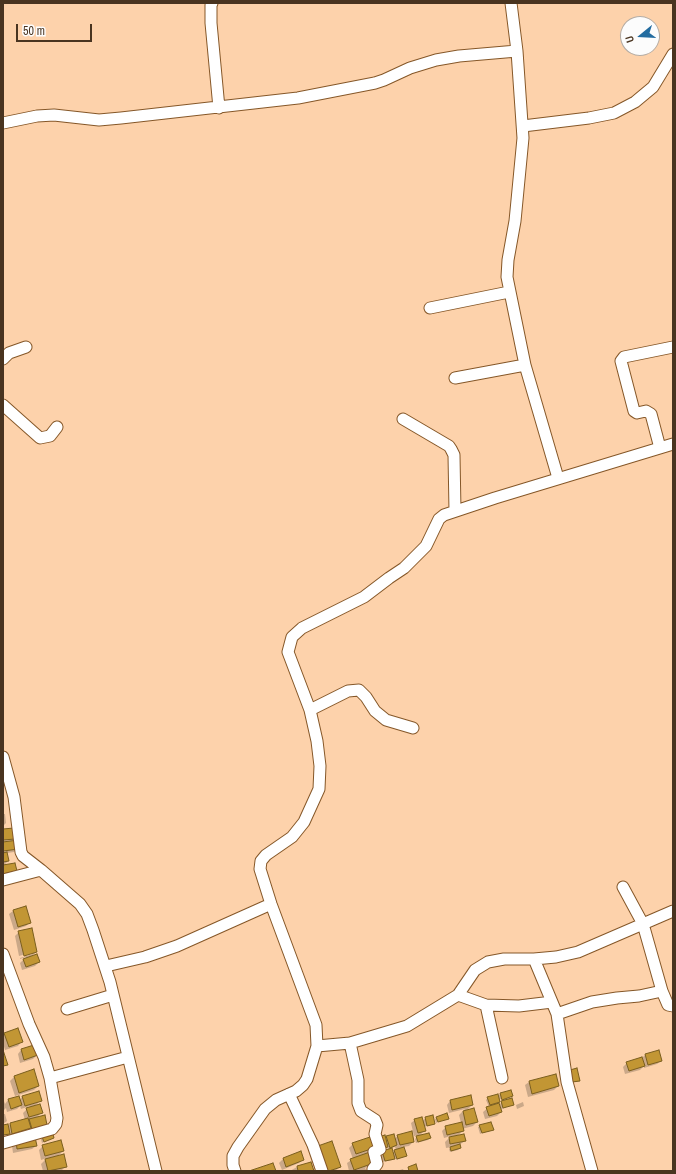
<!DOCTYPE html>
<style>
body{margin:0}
#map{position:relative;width:676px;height:1174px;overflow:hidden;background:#fdd2ab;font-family:"Archivo Narrow",sans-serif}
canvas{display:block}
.frame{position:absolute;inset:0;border:4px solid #493420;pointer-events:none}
.north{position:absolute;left:620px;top:16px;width:40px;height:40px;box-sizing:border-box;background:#fcfcfc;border:1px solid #b4aca4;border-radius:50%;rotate:252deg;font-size:11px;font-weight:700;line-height:16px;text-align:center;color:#493420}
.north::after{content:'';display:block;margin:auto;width:14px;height:18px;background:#236ca0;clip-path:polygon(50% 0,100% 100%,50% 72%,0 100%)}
.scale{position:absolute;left:16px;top:24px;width:76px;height:18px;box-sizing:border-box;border:2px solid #493420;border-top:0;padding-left:5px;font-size:12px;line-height:14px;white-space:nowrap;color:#493420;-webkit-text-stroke:3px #fcfcfc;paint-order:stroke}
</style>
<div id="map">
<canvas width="676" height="1174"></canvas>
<div class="frame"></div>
<div class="north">U</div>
<div class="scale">50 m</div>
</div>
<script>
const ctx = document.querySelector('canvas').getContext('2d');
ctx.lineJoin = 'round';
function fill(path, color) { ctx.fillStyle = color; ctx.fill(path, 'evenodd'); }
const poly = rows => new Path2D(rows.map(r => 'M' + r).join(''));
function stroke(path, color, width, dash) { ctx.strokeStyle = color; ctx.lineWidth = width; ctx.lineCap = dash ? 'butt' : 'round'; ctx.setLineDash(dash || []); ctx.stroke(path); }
fill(poly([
 [3,814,5,814,6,823,3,826],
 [3,830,14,839,11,842,18,848,14,852,7,853,8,861,3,866],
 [13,911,30,922,26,926,14,930,9,914],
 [19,932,36,952,31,957,39,962,35,966,22,970,20,963,26,957,20,959,20,958,33,954,33,952,19,956,15,936],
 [5,1034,21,1042,18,1046,5,1050,3,1043,3,1036],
 [21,1050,37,1055,33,1059,20,1063,18,1054],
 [645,1055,661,1061,657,1064,644,1068,644,1066,640,1070,625,1074,623,1067,627,1063,642,1058],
 [33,1071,38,1086,34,1090,15,1096,10,1081,14,1077],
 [529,1082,558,1086,554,1090,528,1097,525,1085],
 [510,1091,511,1096,497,1100,499,1102,495,1105,499,1105,504,1100,509,1098,507,1100,513,1104,500,1110,501,1112,497,1116,485,1119,483,1112,489,1107,486,1100,488,1098,497,1097,500,1094],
 [19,1097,20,1100,22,1097,41,1100,34,1107,42,1112,36,1118,46,1124,29,1132,28,1130,26,1132,9,1137,8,1135,3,1136,3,1126,7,1127,10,1124,25,1120,23,1113,30,1106,21,1109,20,1106,17,1109,7,1112,6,1108,3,1111,3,1098,5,1104,8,1100],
 [450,1101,472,1105,466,1111,477,1122,473,1126,462,1129,463,1131,456,1137,465,1141,459,1145,460,1148,458,1150,450,1152,449,1149,452,1147,446,1148,445,1142,451,1136,444,1138,442,1131,446,1127,461,1123,459,1115,465,1109,449,1113,447,1105],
 [523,1102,524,1106,517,1109,516,1105],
 [3,1114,5,1114,7,1121,3,1124],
 [426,1118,433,1124,424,1127,425,1130,419,1136,430,1138,428,1140,416,1143,415,1139,419,1135,414,1136,411,1123,415,1120,422,1121],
 [437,1118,448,1118,436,1123,435,1119],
 [480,1126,492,1130,480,1134,478,1127],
 [40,1136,53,1138,42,1143],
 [398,1136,413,1142,409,1146,403,1147,406,1156,396,1160,395,1157,392,1160,383,1162,382,1165,374,1156,389,1150,388,1147,380,1150,387,1137,394,1139],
 [395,1147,396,1150,392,1153,391,1148],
 [373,1137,373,1163,365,1168,367,1171,360,1170,349,1171,347,1163,353,1159,349,1148,353,1144],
 [16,1142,36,1146,32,1149,13,1153,12,1146],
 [43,1146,63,1151,57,1157,66,1166,62,1170,43,1171,41,1164,47,1158,41,1160,39,1150],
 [316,1148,340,1167,335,1171,316,1171,310,1154],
 [300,1152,303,1159,299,1163,282,1170,279,1163,283,1159],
 [297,1167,313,1171,290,1171],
 [403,1169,404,1171,397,1171]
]), '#0003');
const building = poly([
 [14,828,15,839,3,840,3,829,14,828],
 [18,840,19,849,3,851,3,842,18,840],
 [7,852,9,861,3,862,3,853,7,852],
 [15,863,17,871,3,874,3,865,15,863],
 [26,906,31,923,18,927,13,910,26,906],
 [32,928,37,952,24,956,18,931,32,928],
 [37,954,40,962,26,967,23,959,37,954],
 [18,1028,23,1042,9,1047,4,1033,18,1028],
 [34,1045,38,1055,24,1060,21,1049,34,1045],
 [659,1050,662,1061,648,1065,645,1054,659,1050],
 [4,1053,8,1065,3,1066,3,1054,4,1053],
 [642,1057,645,1066,629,1071,626,1062,642,1057],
 [577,1068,580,1081,572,1082,570,1070,577,1068],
 [34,1069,39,1086,19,1093,14,1076,34,1069],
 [556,1074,559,1086,532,1094,529,1081,556,1074],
 [511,1090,513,1096,502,1100,500,1093,511,1090],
 [39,1091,42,1101,25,1106,22,1096,39,1091],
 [498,1094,500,1102,490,1105,487,1097,498,1094],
 [471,1095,473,1105,452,1110,450,1100,471,1095],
 [19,1096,22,1105,11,1109,8,1099,19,1096],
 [512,1098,514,1105,503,1108,501,1101,512,1098],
 [499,1103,502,1112,489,1116,486,1107,499,1103],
 [40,1104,43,1113,29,1117,26,1108,40,1104],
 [474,1108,478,1122,466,1125,463,1111,474,1108],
 [447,1113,449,1119,438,1122,436,1117,447,1113],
 [45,1115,47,1125,32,1129,29,1119,45,1115],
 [433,1115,435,1124,427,1126,425,1117,433,1115],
 [422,1117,426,1131,418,1133,414,1119,422,1117],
 [28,1118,31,1128,12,1134,10,1123,28,1118],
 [462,1122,464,1131,447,1135,445,1126,462,1122],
 [491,1122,494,1130,482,1133,479,1125,491,1122],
 [8,1124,10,1134,3,1135,3,1125,8,1124],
 [52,1130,54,1138,44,1142,41,1134,52,1130],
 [412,1131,414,1142,400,1145,397,1135,412,1131],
 [429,1133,431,1138,418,1142,416,1136,429,1133],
 [394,1134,397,1145,390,1148,386,1136,394,1134],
 [464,1134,466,1141,450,1144,449,1137,464,1134],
 [385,1135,388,1147,381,1149,378,1137,385,1135],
 [373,1136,377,1147,356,1154,352,1143,373,1136],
 [35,1137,37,1146,17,1149,16,1141,35,1137],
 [61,1140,64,1151,45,1156,42,1145,61,1140],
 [332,1141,341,1167,329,1171,323,1171,315,1147,332,1141],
 [460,1144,461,1148,451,1151,450,1147,460,1144],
 [404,1147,407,1156,397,1159,394,1150,404,1147],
 [392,1148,395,1159,385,1161,382,1151,392,1148],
 [301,1151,304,1160,286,1167,283,1158,301,1151],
 [370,1152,374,1163,354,1170,350,1159,370,1152],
 [64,1154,67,1167,48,1171,45,1159,64,1154],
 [311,1162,314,1171,298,1171,297,1166,311,1162],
 [273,1163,276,1171,249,1171,273,1163],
 [416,1164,418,1171,409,1171,408,1167,416,1164]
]);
fill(building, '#c29634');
stroke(building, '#7a5e1e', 1);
const minor = poly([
 [212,3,211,5,211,23,219,108],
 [511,3,517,51,523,138,515,221,508,260,507,277,525,365,558,478],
 [3,123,37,116,54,115,99,120,121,118,298,98,375,83,384,80,410,68,436,60,459,56,517,51],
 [523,126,589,118,614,113,635,102,653,87,673,54],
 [430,308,509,292],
 [3,359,9,353,26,347],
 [455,378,525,365],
 [3,405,40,438,50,436,57,427],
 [403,419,449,446,451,449,454,455,455,511],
 [660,448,651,414,646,411,637,413,634,411,621,361,624,357,673,347],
 [310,710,348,691,359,690,366,697,375,711,386,720,413,728],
 [3,757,14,797,21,852,23,856,41,870,80,904,87,914,93,930,110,982,156,1171],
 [3,880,41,870],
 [623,887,643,924,662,991,668,1005,673,1006],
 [3,954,29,1024,44,1057,50,1078,57,1118,56,1124,52,1129,3,1143],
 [534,959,557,1014,567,1082,592,1171],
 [106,966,145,957,177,946,271,904],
 [458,995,486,1005,519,1006,552,1002],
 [486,1005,502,1078],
 [67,1009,113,995],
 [557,1014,592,1002,617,998,639,996,662,991],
 [350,1043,358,1080,358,1103,361,1111,375,1120,377,1125,375,1134,380,1149,374,1152,377,1164,373,1169,374,1171],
 [317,1046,316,1025,271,904,260,869,261,861,266,855,292,837,304,822,319,789,320,766,317,741,310,710,288,652,292,637,302,628,364,597,389,578,404,568,426,546,439,519,444,515,495,498,673,444],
 [50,1078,128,1057],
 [289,1094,313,1145,322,1171],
 [235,1171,233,1165,233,1156,238,1147,265,1109,276,1100,296,1091,303,1085,307,1079,317,1046,350,1043,407,1026,458,995,475,970,488,962,504,959,534,959,556,957,578,952,673,911]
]);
stroke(minor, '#855728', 13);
stroke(minor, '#fff', 11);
</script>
